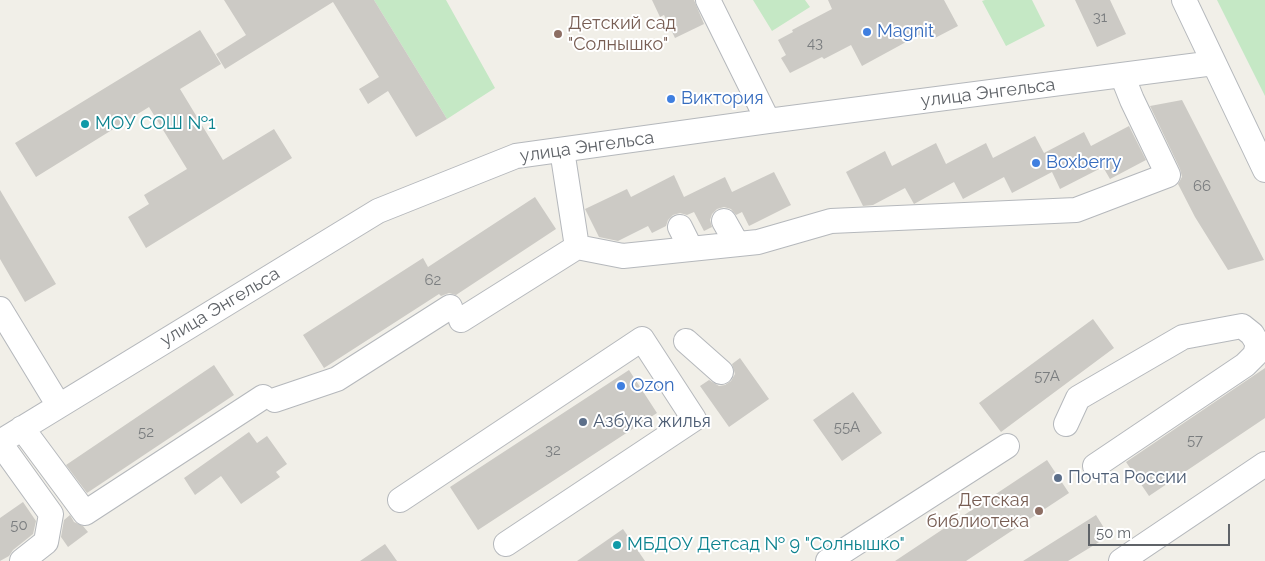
<!DOCTYPE html>
<meta charset="utf-8">
<style>
body{margin:0}
#map{position:relative;width:1265px;height:561px;overflow:hidden;background:#f1efe8;font-family:Raleway,sans-serif}
canvas{display:block}
.scale{position:absolute;left:1088px;top:524px;width:142px;height:22px;box-sizing:border-box;border:2px solid #5f6368;border-top:0;padding-left:6px;font-size:15px;line-height:18px;white-space:nowrap;color:#5f6368;-webkit-text-stroke:4px #fff;paint-order:stroke}
</style>
<div id="map">
<canvas width="1265" height="561"></canvas>
<div class="scale">50 m</div>
</div>
<script>
const ctx = document.querySelector('canvas').getContext('2d');
ctx.lineJoin = 'round';
function fill(path, color) { ctx.fillStyle = color; ctx.fill(path, 'evenodd'); }
const poly = rows => new Path2D(rows.map(r => 'M' + r).join(''));
function stroke(path, color, width, dash) { ctx.strokeStyle = color; ctx.lineWidth = width; ctx.lineCap = dash ? 'butt' : 'round'; ctx.setLineDash(dash || []); ctx.stroke(path); }
function write(font, color, halo, rows, align = 'center') {
  ctx.font = font + ' Raleway,sans-serif'; ctx.lineWidth = 4; ctx.setLineDash([]); ctx.textBaseline = 'middle'; ctx.strokeStyle = halo; ctx.fillStyle = color; for (const [text, x, y, turn = 0] of rows) {
    ctx.save(); ctx.translate(x, y); ctx.rotate((+turn || 0) * Math.PI / 180); ctx.textAlign = isNaN(turn) ? turn : align; if (halo) ctx.strokeText(text, 0, 0); ctx.fillText(text, 0, 0); ctx.restore();
  }
}
fill(poly([
 [374,0,446,0,495,88,447,119],
 [753,0,805,0,810,7,772,31],
 [985,0,1032,0,1045,26,1006,46,982,1],
 [1217,0,1265,0,1265,96]
]), '#c5e8c5');
fill(poly([
 [224,0,374,0,447,119,416,137,388,91,368,104,359,89,379,77,333,2,225,69,216,54,246,35],
 [652,0,694,0,704,24,675,38,664,15,660,17],
 [828,0,944,0,958,26,935,38,930,29,862,66,851,45,824,59,822,57,790,73,781,58,786,55,778,40,793,32,792,30,832,9],
 [1075,0,1110,0,1126,34,1097,47],
 [200,30,221,64,180,89,223,160,274,129,292,158,146,248,128,217,149,204,144,195,187,169,149,107,36,177,15,143],
 [1182,100,1200,135,1264,260,1228,270,1195,217,1178,184,1182,177,1180,169,1150,106],
 [1129,126,1146,160,1110,179,1103,167,1060,189,1052,172,1012,193,1004,177,963,199,954,182,914,204,905,188,873,205,863,206,846,172,885,151,892,166,936,143,946,164,986,143,993,158,1035,136,1044,153,1084,132,1091,146],
 [774,172,791,205,749,226,742,212,736,215,731,209,724,207,717,209,712,214,710,220,712,227,704,231,694,212,687,215,680,213,673,215,668,220,666,226,652,233,648,226,618,241,599,237,585,209,627,189,631,197,674,175,684,197,725,177,732,192],
 [0,190,56,284,25,302,0,259],
 [535,197,556,229,456,295,449,293,441,296,439,294,324,368,303,335,423,258,428,267],
 [1093,319,1114,348,1001,432,979,403],
 [740,358,769,399,729,427,700,386,709,380,719,386,725,385,731,381,735,374,732,364],
 [214,365,234,395,87,493,66,465],
 [1265,368,1265,418,1149,496,1126,462],
 [629,370,657,413,478,530,450,487],
 [853,392,882,433,842,461,813,420],
 [249,432,257,443,267,436,287,464,276,472,280,477,241,504,221,476,195,495,184,478],
 [1047,460,1069,493,966,561,895,561],
 [23,502,36,521,33,534,13,550,9,556,0,561,0,518],
 [70,515,74,522,83,526,88,532,68,547,61,537,64,520],
 [1096,515,1109,536,1068,561,1023,561],
 [623,529,645,561,577,561],
 [385,544,397,561,360,561]
]), '#cccac5');
const minor = poly([
 [708,0,768,121],
 [1184,0,1265,170],
 [724,221,737,244],
 [680,227,691,249],
 [577,247,623,256,758,242,831,221,1076,210,1168,175,1132,100,1122,75],
 [0,309,59,406],
 [461,320,577,247,562,150],
 [686,341,721,372],
 [275,400,337,379,450,307],
 [1066,424,1078,398,1183,337,1242,326,1252,334,1258,344,1255,355,1245,365,1095,466],
 [22,428,85,513,263,397],
 [0,442,378,211,516,156,768,121,1214,63],
 [0,443,51,514,46,542,22,561],
 [400,500,642,339,694,419,506,544],
 [828,561,1007,446],
 [1121,561,1265,464]
]);
stroke(minor, '#b5b8bc', 26);
stroke(minor, '#fff', 24);
for (const [x, y, r, color] of [
 [867,32,5,"#3f7fe0"],
 [558,34,5,"#8d6e63"],
 [671,99,5,"#3f7fe0"],
 [85,124,5,"#0f9aa8"],
 [1036,163,5,"#3f7fe0"],
 [621,386,5,"#3f7fe0"],
 [583,422,5,"#5c6f8a"],
 [1058,478,5,"#5c6f8a"],
 [1039,511,5,"#8d6e63"],
 [617,545,5,"#0f9aa8"]
]) { const dot = new Path2D(); dot.arc(x, y, r, 0, 2 * Math.PI); ctx.fillStyle = color; ctx.fill(dot); stroke(dot, '#fff', 2); }
write('15px', '#7a7d7f', null, [
 ["31",1100,17],
 ["43",815,43],
 ["66",1202,186],
 ["62",433,280],
 ["57А",1047,376],
 ["55А",847,427],
 ["52",146,432],
 ["57",1195,440],
 ["32",553,450],
 ["50",19,525]
]);
write('18px', '#785e54', '#fff', [
 ["Детский сад",568,24],
 ["\"Солнышко\"",568,45],
 ["Детская",1029,501,"right"],
 ["библиотека",1029,522,"right"]
], 'left');
write('18px', '#366cbe', '#fff', [
 ["Magnit",877,32],
 ["Виктория",681,99],
 ["Boxberry",1046,163],
 ["Ozon",631,386]
], 'left');
write('18px', '#5f6368', '#fff', [
 ["улица Энгельса",988,93,-7],
 ["улица Энгельса",587,147,-8],
 ["улица Энгельса",220,307,-31]
]);
write('18px', '#0d838f', '#fff', [
 ["МОУ СОШ №1",95,124],
 ["МБДОУ Детсад № 9 \"Солнышко\"",627,545]
], 'left');
write('18px', '#4e5e75', '#fff', [
 ["Азбука жилья",593,422],
 ["Почта России",1068,478]
], 'left');
</script>
